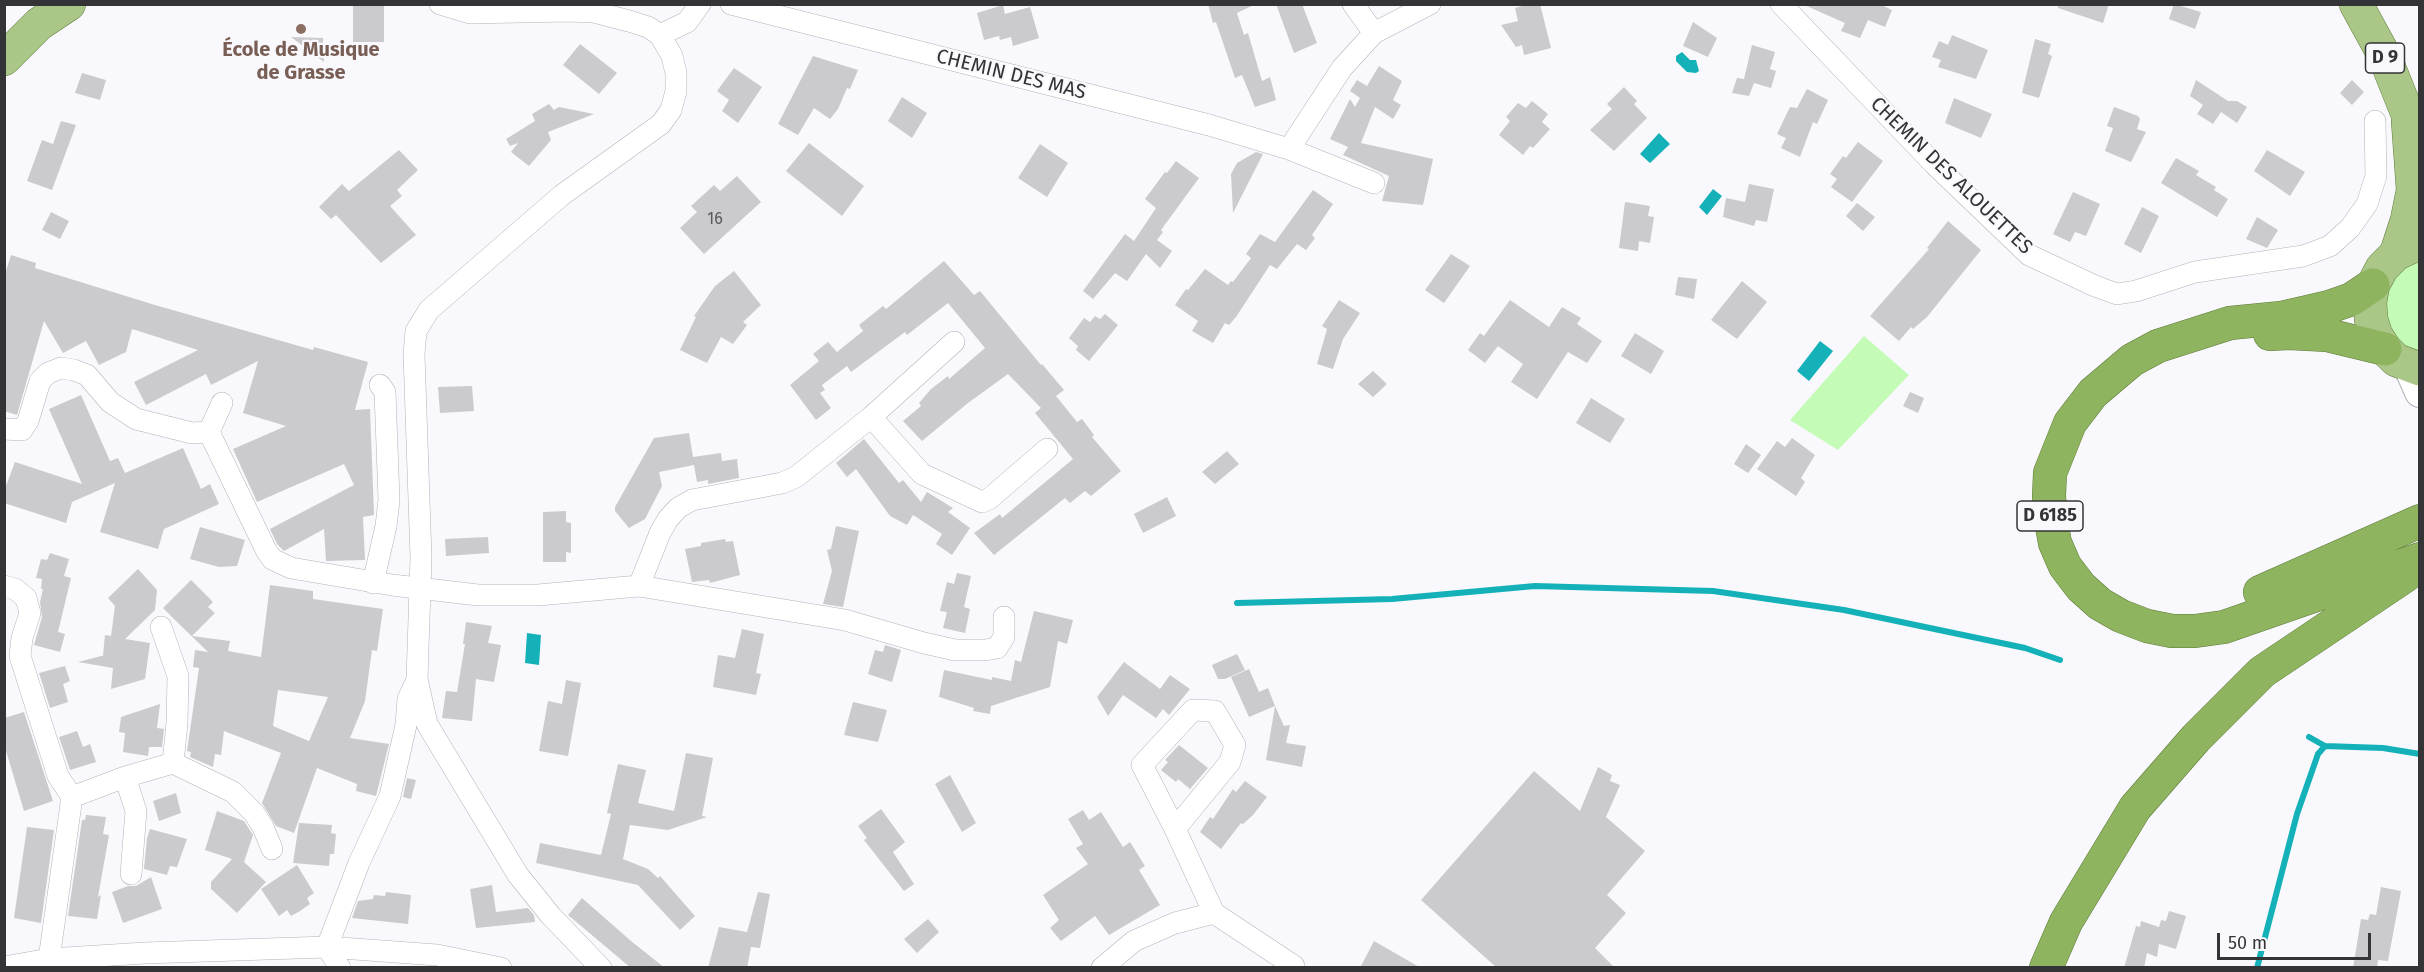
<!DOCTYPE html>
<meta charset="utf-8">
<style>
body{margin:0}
#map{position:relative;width:2424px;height:972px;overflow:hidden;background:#f9f8fc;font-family:"Fira Sans",sans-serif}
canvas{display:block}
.frame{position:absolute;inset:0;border:6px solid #343436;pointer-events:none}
.scale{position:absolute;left:2217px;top:933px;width:154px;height:27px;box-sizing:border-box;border:3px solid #343436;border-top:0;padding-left:8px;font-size:18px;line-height:21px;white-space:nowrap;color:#343436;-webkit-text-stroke:4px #f9f8fc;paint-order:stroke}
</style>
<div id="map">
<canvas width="2424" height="972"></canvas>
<div class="frame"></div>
<div class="scale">50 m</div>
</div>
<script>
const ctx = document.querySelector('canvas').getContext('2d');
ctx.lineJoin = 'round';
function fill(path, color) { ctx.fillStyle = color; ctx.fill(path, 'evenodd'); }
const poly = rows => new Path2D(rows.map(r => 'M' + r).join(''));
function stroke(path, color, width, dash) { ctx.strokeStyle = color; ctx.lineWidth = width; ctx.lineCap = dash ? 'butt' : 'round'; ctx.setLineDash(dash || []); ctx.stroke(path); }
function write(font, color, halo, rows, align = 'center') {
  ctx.font = font + ' "Fira Sans",sans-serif'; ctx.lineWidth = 4.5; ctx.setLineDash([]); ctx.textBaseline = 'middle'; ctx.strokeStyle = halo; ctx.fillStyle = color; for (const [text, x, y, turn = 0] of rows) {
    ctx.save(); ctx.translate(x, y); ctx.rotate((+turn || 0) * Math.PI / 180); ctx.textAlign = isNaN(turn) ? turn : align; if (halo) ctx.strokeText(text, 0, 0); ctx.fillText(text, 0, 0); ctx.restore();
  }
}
fill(poly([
 [2419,258,2419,354,2401,343,2391,328,2386,312,2387,295,2393,280,2404,267],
 [1864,336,1909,375,1838,450,1790,420]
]), '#c4fcb7');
fill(poly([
 [1682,52,1690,60,1696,60,1699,71,1696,73,1687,72,1676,61,1676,56],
 [1659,133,1670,144,1650,163,1640,154],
 [1713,189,1722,196,1707,215,1699,207],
 [1820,341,1833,351,1809,381,1797,371],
 [527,633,541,635,539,665,525,663]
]), '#14b2b8');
stroke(poly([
 [1237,603,1392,599,1535,586,1713,591,1844,610,2025,648,2060,660],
 [2309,737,2325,746,2383,748,2420,754],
 [2257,968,2297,814,2318,754,2325,746]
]), '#14b2b8', 6);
fill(poly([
 [1208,4,1256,4,1237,13,1244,35,1248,33,1262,81,1270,77,1276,100,1255,107,1242,75,1235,78,1216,22,1213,23],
 [1276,4,1302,4,1317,43,1294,53],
 [1529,4,1540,4,1551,48,1524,55,1522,45,1516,47,1501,25,1518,21,1515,8],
 [1802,4,1879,4,1892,10,1885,27,1868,20,1860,38,1841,31,1845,23],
 [2058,4,2109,4,2103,23,2058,8],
 [2174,4,2201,12,2195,29,2169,19],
 [384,5,384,42,353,42,353,6],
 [1003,5,1005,14,1030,7,1039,38,1013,46,1011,37,1000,40,999,36,984,40,977,13],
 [1693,22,1717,38,1708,57,1683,46],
 [1952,35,1988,50,1976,79,1938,67,1941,60,1932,57,1939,41,1948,45],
 [291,37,323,38,324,62],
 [2035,39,2051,44,2048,54,2052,56,2039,98,2022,93],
 [580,44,617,73,599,94,563,65],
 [1752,45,1775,52,1770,69,1776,71,1771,88,1754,83,1749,96,1732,93,1737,78,1744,79],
 [813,56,858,70,850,89,847,88,838,109,830,119,814,108,798,135,778,124],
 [1379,66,1402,81,1393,100,1401,105,1393,119,1375,107,1361,143,1433,159,1423,205,1382,201,1389,176,1343,155,1348,147,1330,139,1350,99,1355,107,1360,98,1350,91,1357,80,1367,86],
 [734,68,762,87,738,123,722,111,729,100,717,91],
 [82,73,106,80,100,100,75,93],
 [2196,80,2228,101,2237,101,2247,107,2237,123,2221,112,2213,124,2197,114,2203,105,2190,96],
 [2352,80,2364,92,2352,105,2340,93],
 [1624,87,1637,101,1634,104,1647,118,1614,151,1590,130,1612,109,1607,104],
 [1807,89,1828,100,1817,124,1813,122,1800,157,1781,148,1786,138,1777,134,1790,107,1797,108],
 [902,97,927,113,912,138,888,121],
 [1954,98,1992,114,1981,138,1945,123],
 [1532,101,1548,114,1542,122,1550,129,1533,148,1530,146,1523,155,1499,135,1510,121,1506,117,1518,103,1526,108],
 [549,104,554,110,559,107,594,114,548,132,551,140,529,166,511,152,518,143,510,146,506,139,535,121,532,114],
 [2114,107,2138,116,2140,119,2137,129,2146,132,2131,162,2105,151,2113,128,2107,126],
 [61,121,76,125,52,190,27,181,42,140,53,144],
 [1858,142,1883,161,1852,202,1831,187,1837,179,1830,174,1843,156,1846,158],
 [809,143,864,186,842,216,786,171],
 [1040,144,1068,163,1047,197,1018,178],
 [399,150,418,170,397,190,402,196,390,206,416,235,381,263,336,215,331,219,319,207,342,184,349,191],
 [2267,150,2305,172,2290,196,2254,171],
 [1256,152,1263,154,1233,213,1231,174,1237,163],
 [2176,158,2199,171,2196,175,2216,187,2214,190,2228,199,2217,217,2161,183],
 [1176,161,1199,178,1161,230,1163,232,1157,240,1172,251,1160,268,1146,254,1127,281,1115,273,1093,299,1083,291,1125,234,1134,241,1156,208,1145,199,1165,172,1167,173],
 [737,176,761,202,704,254,680,228,697,212,691,206,714,185,720,191],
 [1749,184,1774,189,1767,222,1756,220,1754,226,1723,217,1726,198,1745,202],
 [1313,190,1333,204,1312,235,1315,238,1306,250,1297,244,1277,269,1270,265,1236,317,1229,325,1225,323,1213,343,1192,331,1198,321,1175,305,1186,289,1188,290,1205,269,1228,285,1231,281,1233,282,1251,258,1246,254,1260,234,1275,242],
 [2073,192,2100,204,2086,236,2075,232,2070,242,2053,234],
 [1625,202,1650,206,1648,216,1654,217,1650,243,1639,241,1638,251,1619,248],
 [1857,203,1875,217,1863,231,1846,216],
 [2142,207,2159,216,2141,253,2124,244],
 [51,212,69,221,60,239,42,230],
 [2257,217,2278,230,2267,248,2246,239],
 [1948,221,1981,250,1927,317,1913,329,1911,327,1899,341,1870,316,1929,249,1927,248],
 [1451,254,1470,266,1444,303,1425,290],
 [11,255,36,263,35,268,155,305,313,350,314,347,368,362,355,410,370,409,374,515,363,517,365,560,326,561,324,529,284,551,277,544,270,529,354,485,344,464,257,502,233,449,286,426,243,413,258,361,211,385,206,374,146,405,134,382,198,350,132,329,126,352,99,365,86,341,63,353,44,321,17,415,4,411,4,277],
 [944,261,974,295,980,291,1041,365,1042,364,1064,390,1056,396,1077,422,1082,419,1094,435,1092,437,1121,471,1091,496,1085,491,1070,503,1065,498,994,555,974,533,1000,514,1002,518,1073,459,1035,413,1041,408,1008,374,968,403,922,441,903,421,921,406,919,403,931,389,948,376,949,379,985,348,948,303,907,335,905,332,851,372,847,366,822,385,825,390,820,393,831,408,816,420,790,385,819,361,813,354,828,342,837,352,863,331,859,325,883,306,886,309],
 [734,271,761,305,743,322,747,325,733,344,721,337,707,363,680,350,696,317,694,316,715,286],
 [1678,277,1697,279,1694,299,1675,295],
 [1742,281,1767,302,1737,339,1711,320],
 [1339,300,1360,313,1343,339,1333,369,1317,364,1327,329,1322,326],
 [1510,300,1549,327,1562,307,1581,318,1577,324,1602,341,1587,363,1568,352,1537,399,1511,382,1523,364,1498,346,1485,363,1468,350,1480,333,1484,336],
 [1105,314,1118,325,1089,361,1076,350,1078,346,1069,338,1084,318,1090,322,1095,316,1100,319],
 [1635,333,1664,351,1651,374,1621,356],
 [1373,371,1387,384,1373,397,1358,384],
 [472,386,474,411,440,413,438,387],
 [1910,392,1924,398,1918,413,1903,406],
 [81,395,110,461,118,458,125,473,183,448,201,489,210,484,219,504,164,529,158,549,100,532,115,483,72,502,66,523,4,503,4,491,15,462,82,484,49,409],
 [1591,398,1625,419,1610,443,1576,423],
 [689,433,693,457,721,453,722,461,737,459,739,478,708,484,708,480,697,482,694,465,659,472,662,486,645,519,629,528,615,511,615,507,654,438],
 [1792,438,1815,455,1801,478,1805,482,1796,496,1757,469,1777,441,1785,447],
 [864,439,899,483,903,480,921,502,927,492,953,508,948,512,970,528,952,555,936,544,942,534,913,515,907,525,890,516,856,469,847,477,836,463],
 [1746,444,1761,455,1748,473,1734,464],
 [1227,451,1239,464,1215,484,1202,472],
 [1167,497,1176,516,1143,533,1134,514],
 [566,511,566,522,571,523,571,553,566,552,566,562,543,562,543,512],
 [836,526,859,531,843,607,823,604,832,571,827,550,831,549],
 [200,527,245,540,237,566,219,567,190,559],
 [488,537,489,553,446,556,445,539],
 [725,539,726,542,733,541,740,575,710,583,709,580,692,582,685,549,701,546,701,543],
 [50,553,69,559,64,576,71,578,58,632,65,634,60,652,34,645,42,617,40,602,43,589,41,589,42,579,36,578,41,559,47,560],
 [138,569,157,590,155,610,125,639,150,643,145,679,111,689,113,668,78,662,105,655,103,655,105,635,111,636,115,606,108,598],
 [957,573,971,576,964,607,970,609,965,633,943,628,947,612,940,611,947,582,954,584],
 [191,580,213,602,208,607,215,613,192,636,230,641,228,651,261,657,270,585,313,591,313,599,383,609,377,651,372,650,365,701,350,738,389,744,376,796,356,791,357,784,317,768,294,833,276,826,262,803,281,753,224,731,221,755,215,754,213,767,190,757,191,752,187,751,199,668,193,667,195,650,208,652,177,622,163,608],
 [278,690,328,697,309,741,273,726],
 [1034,611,1073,620,1067,644,1058,641,1050,687,991,706,990,714,973,711,974,708,939,697,944,670,992,680,992,677,1011,681,1015,660,1021,662],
 [466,622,492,626,488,643,501,645,494,682,476,679,472,721,442,718,446,691,457,692,465,644,463,644],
 [742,629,764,634,756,673,761,674,756,695,713,687,718,655,735,658],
 [885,645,901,650,892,682,868,674,875,650,883,652],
 [1237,654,1245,670,1225,679,1218,679,1212,665],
 [1124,662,1160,689,1170,675,1190,689,1169,715,1163,709,1156,718,1123,695,1108,716,1097,697],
 [65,666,70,681,63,684,68,702,50,708,39,673],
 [1249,669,1259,692,1268,688,1275,706,1249,717,1231,677],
 [566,680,581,683,568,756,539,751,548,701,562,704],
 [853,702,887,710,878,742,844,735],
 [160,704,157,728,164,729,162,747,149,747,148,756,123,752,125,733,119,732,121,717],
 [1275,706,1284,726,1290,725,1286,743,1306,746,1302,767,1266,760],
 [24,712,53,801,24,811,4,744,4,718],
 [77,731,83,747,90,744,96,762,70,770,59,737],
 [1179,745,1208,768,1190,789,1178,779,1176,782,1161,770,1168,762,1165,760],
 [686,753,713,758,702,816,707,817,668,830,630,825,623,859,648,869,658,878,660,876,695,916,680,930,638,885,536,863,540,843,601,855,611,814,607,813,618,764,646,770,638,803,674,811],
 [1598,767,1612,775,1610,781,1620,785,1606,817,1645,851,1607,895,1626,913,1595,948,1615,968,1497,968,1421,900,1534,771,1580,811],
 [950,775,976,823,962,832,935,784],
 [407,778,416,780,411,799,403,797],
 [1245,781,1267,797,1253,815,1243,824,1241,823,1221,849,1200,832,1210,817,1213,819,1233,789,1236,792],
 [176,793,181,813,159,821,153,801],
 [881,809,905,842,893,852,914,884,904,891,864,840,867,838,858,826],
 [1083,810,1089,820,1101,812,1123,847,1130,842,1145,866,1139,870,1160,905,1109,935,1095,916,1061,941,1050,928,1059,920,1043,895,1088,864,1076,848,1083,844,1068,819],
 [217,811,244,821,253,835,244,862,266,882,237,913,211,889,211,882,232,859,205,850],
 [86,815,106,817,103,834,109,835,98,897,101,895,97,919,68,916,82,820,85,820],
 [299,823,332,825,331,833,336,834,334,854,330,854,329,866,293,863],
 [27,827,54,830,41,923,14,918],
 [150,829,187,839,177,867,170,866,167,875,144,869,147,838],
 [297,865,314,893,307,898,310,904,300,911,291,916,287,910,279,916,261,889],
 [151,877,162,909,123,923,112,892,128,886,136,886],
 [492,885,496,912,528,908,534,915,535,922,476,928,470,889],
 [2381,887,2401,891,2388,961,2378,960,2377,968,2353,968,2361,919,2368,920,2370,914,2376,915],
 [386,892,411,895,408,924,352,918,358,901,373,899,374,895,385,896],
 [758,892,770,894,760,948,751,947,747,968,708,968,719,927,747,932],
 [582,898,631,941,665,968,631,968,568,915],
 [2169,911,2186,916,2176,949,2159,944,2157,957,2147,953,2144,968,2124,968,2136,926,2140,927,2141,921,2159,927,2161,920,2166,921],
 [928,919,939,932,917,953,904,939],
 [1374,941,1421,968,1360,968]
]), '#cbcbce');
const minor = poly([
 [440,4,470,13,569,11,594,12,629,21,648,27,660,35,672,56,676,73,676,91,671,110,661,124,562,195,429,310,416,331,414,354,421,558,417,679,427,724,518,875,551,916,601,968],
 [731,4,1209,125,1289,149,1342,68,1374,33,1430,4],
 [1353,4,1374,33],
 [1781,4,1934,164,2029,255,2095,286,2117,294,2136,291,2195,272,2303,256,2330,246,2350,228,2367,204,2376,176,2375,121],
 [660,35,687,22,700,4],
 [1289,149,1374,183],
 [871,417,922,474,982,502,989,499,1047,449],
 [4,429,22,430,28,421,40,381,48,373,61,368,74,370,87,375,110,402,136,419,192,433,209,432,222,403],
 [209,432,266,550,272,559,291,568,392,585,478,595,538,595,639,586,660,533,668,519,678,508,692,500,782,483,796,477,871,417,954,342],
 [373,583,386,526,389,500,385,392,380,385],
 [4,586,15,589,26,598,30,613,22,638,20,656,58,776,72,797,49,959],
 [639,586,845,620,924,643,955,650,985,650,997,648,1004,637,1004,617],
 [161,627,178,676,177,723,173,763],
 [125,777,136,811,131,874],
 [72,797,125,777,173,763,233,792,254,813,263,827,272,849],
 [1175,829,1142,765,1193,710,1215,711,1235,745,1230,762,1175,829,1214,913],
 [4,967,49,959,145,953,327,947,437,955,501,968],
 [340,968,327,947,359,863,390,796,406,725,408,699,417,680],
 [1102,968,1134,941,1175,923,1214,913,1294,966]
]);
const secondary = poly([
 [2409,367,2420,392]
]);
const primary = poly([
 [2356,4,2384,55,2420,145],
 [4,59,39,24,69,4],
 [2420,243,2396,254,2382,268,2373,285,2370,302,2371,319,2376,335,2385,349,2396,360,2420,369],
 [2396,254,2407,220,2413,190,2408,121]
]);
const trunk = poly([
 [2373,285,2352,299,2329,307,2281,318,2230,323,2158,346,2132,360,2093,393,2070,423,2050,473,2049,496,2051,521,2055,543,2065,566,2081,587,2100,604,2121,616,2147,626,2172,631,2195,631,2224,627,2420,559],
 [2270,334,2289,333,2327,335,2385,349],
 [2260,592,2420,521],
 [2046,968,2066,922,2135,808,2196,738,2262,672,2405,576]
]);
stroke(minor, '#b3b3b7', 22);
stroke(secondary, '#b3b3b7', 32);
stroke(primary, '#5d7b37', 34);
stroke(trunk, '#5d7b37', 34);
stroke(minor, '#fff', 21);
stroke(secondary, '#fff', 30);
stroke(primary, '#abc788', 33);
stroke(trunk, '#8fb460', 33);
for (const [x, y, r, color] of [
 [301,29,6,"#8d6e63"]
]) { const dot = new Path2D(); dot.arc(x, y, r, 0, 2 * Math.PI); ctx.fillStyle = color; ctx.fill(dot); stroke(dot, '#f9f8fc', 2); }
write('16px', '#5a5a5c', null, [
 ["16",715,220]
]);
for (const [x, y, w] of [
 [2385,58,39],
 [2050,516,66]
]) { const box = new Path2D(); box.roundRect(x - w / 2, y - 15, w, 30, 4.5); ctx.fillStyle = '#f9f8fc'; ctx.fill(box); stroke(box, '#343436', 1.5); }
write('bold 18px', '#343436', null, [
 ["D 9",2385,58],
 ["D 6185",2050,516]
]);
write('bold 20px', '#785e54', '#f9f8fc', [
 ["École de Musique",301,50],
 ["de Grasse",301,73]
]);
write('20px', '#343436', '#f9f8fc', [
 ["CHEMIN DES MAS",1011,75,14],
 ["CHEMIN DES ALOUETTES",1951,176,44]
]);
</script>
